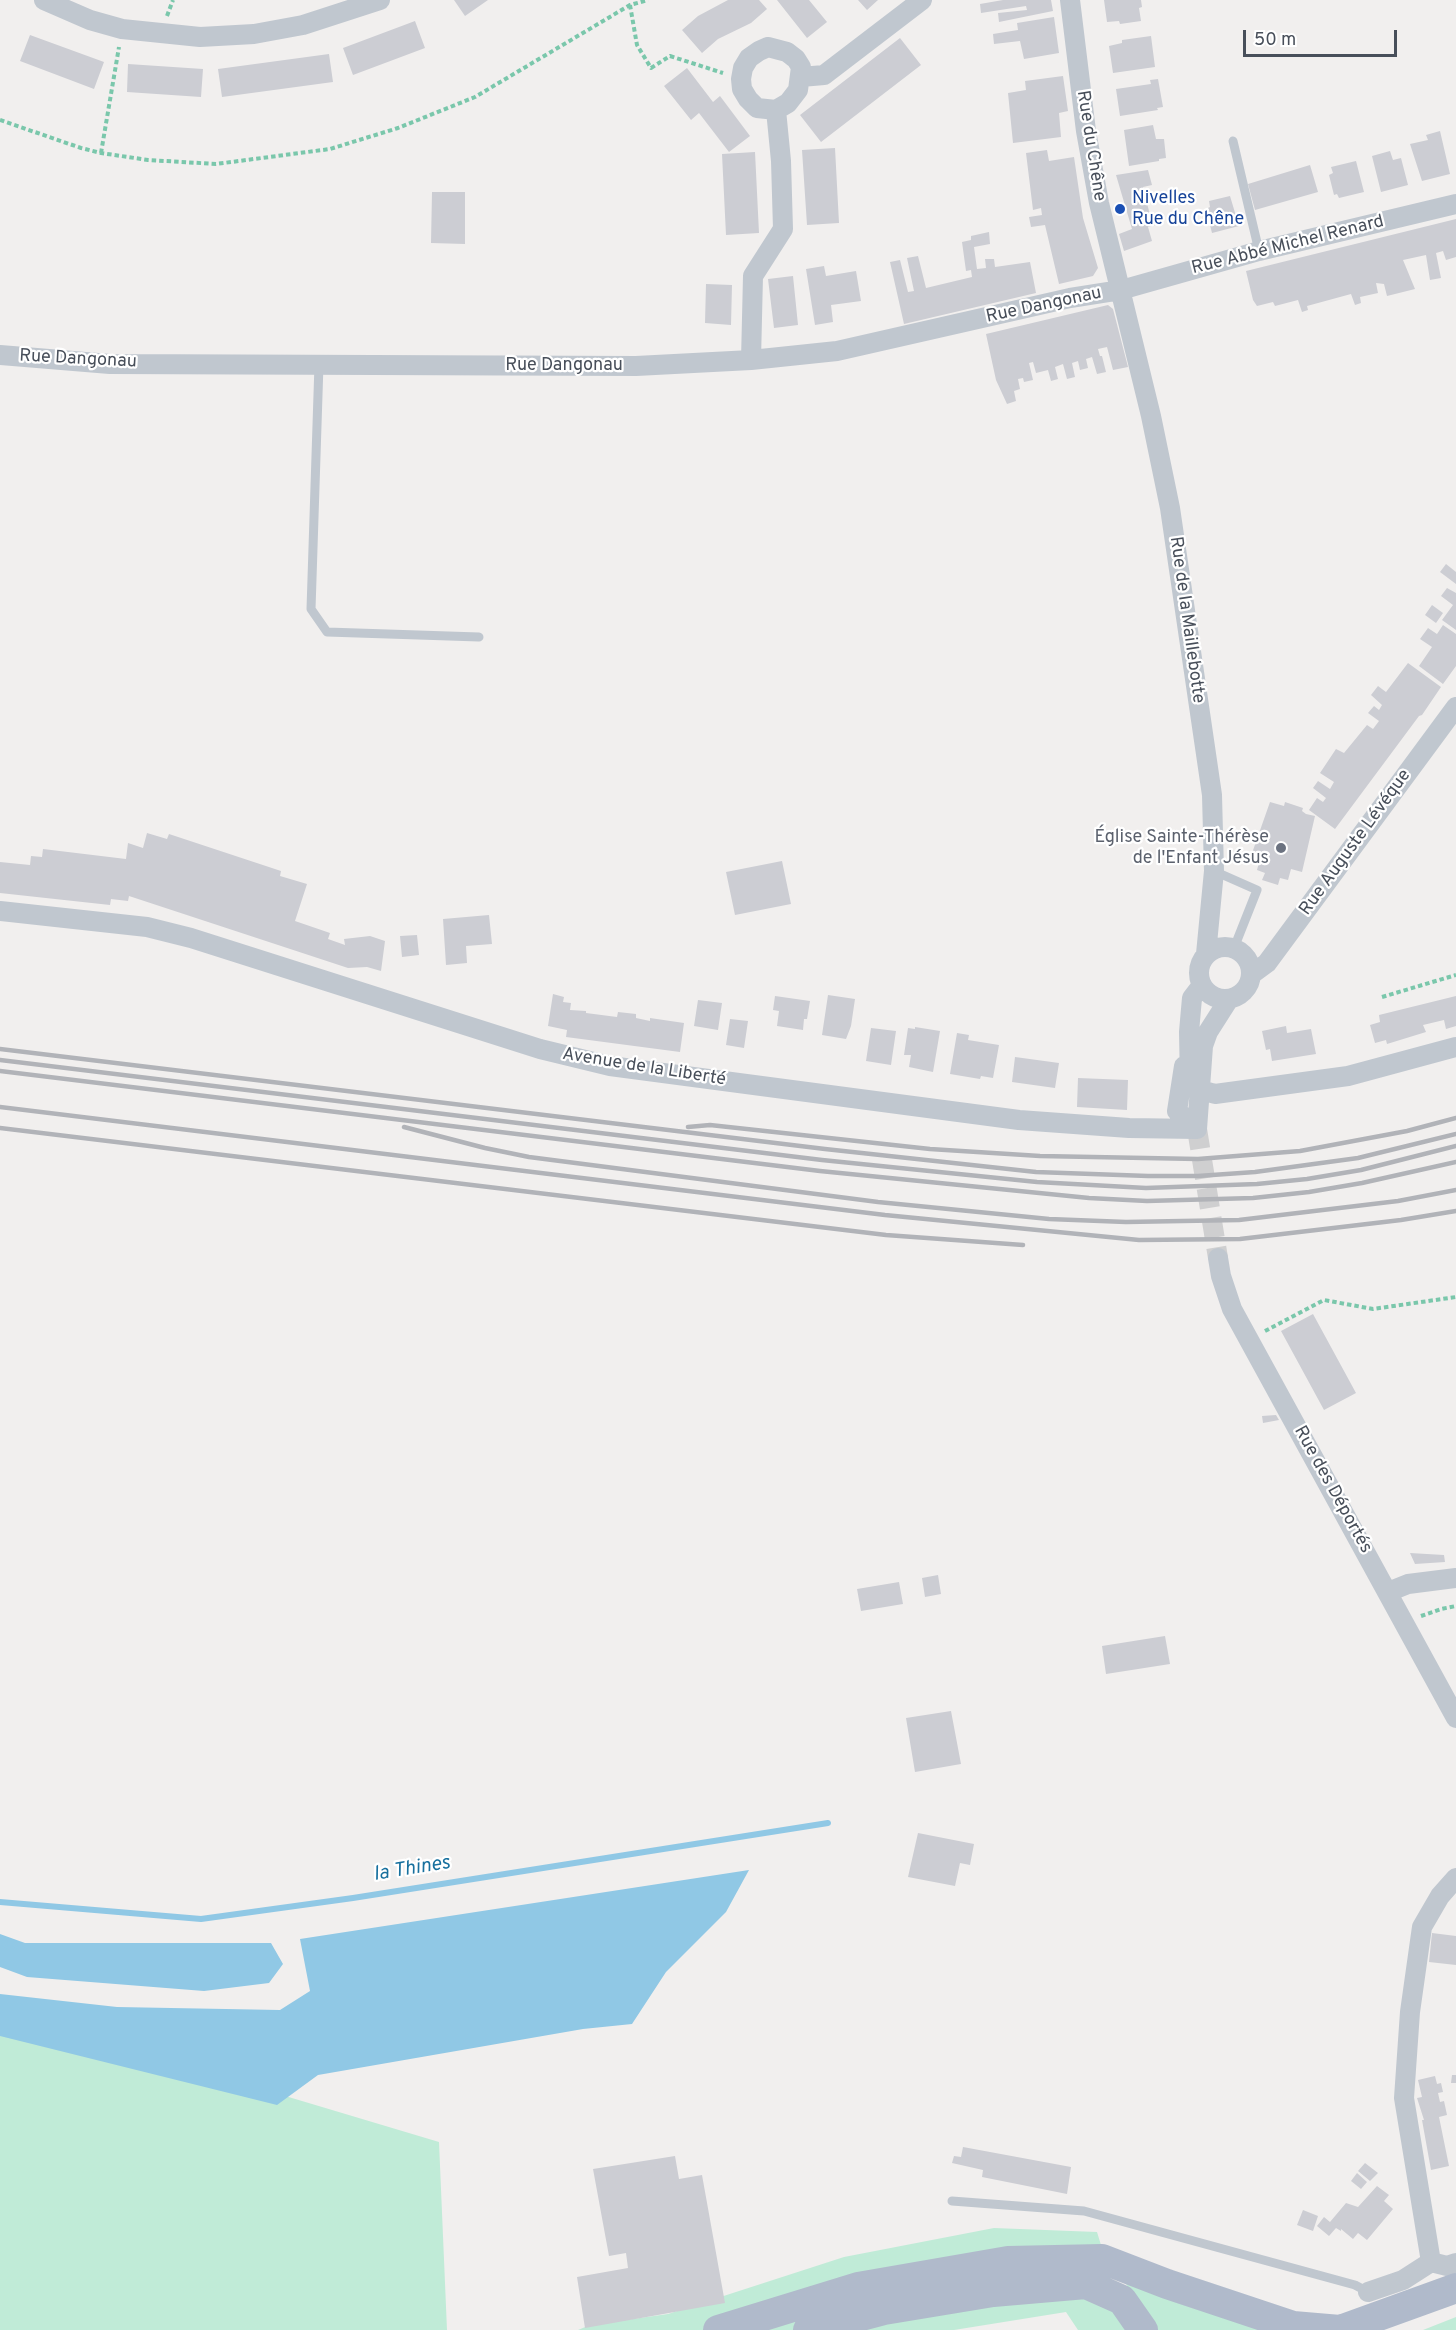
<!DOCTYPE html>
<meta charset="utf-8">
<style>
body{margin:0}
#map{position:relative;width:1456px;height:2330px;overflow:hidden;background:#f1efee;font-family:Overpass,sans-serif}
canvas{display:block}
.scale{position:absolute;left:1243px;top:30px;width:154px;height:27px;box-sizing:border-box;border:3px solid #484f5a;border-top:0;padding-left:8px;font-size:18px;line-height:21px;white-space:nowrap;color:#484f5a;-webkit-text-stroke:4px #fff;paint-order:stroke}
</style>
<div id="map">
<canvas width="1456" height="2330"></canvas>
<div class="scale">50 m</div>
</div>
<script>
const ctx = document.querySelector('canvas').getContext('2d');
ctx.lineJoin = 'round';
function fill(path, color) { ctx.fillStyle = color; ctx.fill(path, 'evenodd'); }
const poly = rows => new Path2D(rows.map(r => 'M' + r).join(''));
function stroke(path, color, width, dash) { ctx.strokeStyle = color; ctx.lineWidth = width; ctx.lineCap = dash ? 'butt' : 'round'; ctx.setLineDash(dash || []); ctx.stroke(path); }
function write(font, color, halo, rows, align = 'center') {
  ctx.font = font + ' Overpass,sans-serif'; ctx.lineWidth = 4.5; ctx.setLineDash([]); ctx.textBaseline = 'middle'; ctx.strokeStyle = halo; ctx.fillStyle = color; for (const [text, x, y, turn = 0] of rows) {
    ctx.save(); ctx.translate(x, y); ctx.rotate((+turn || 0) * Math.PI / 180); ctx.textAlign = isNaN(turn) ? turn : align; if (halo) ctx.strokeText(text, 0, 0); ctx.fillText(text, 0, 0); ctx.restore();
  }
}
fill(poly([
 [0,2018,165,2060,439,2142,447,2330,0,2330],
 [994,2228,1097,2232,1127,2330,1078,2330,1066,2312,954,2330,578,2330,590,2325,668,2314,844,2257],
 [1122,2277,1269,2330,1153,2330],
 [1456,2317,1456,2330,1423,2330]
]), '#c0ebd7');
fill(poly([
 [749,1870,726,1912,666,1972,632,2024,583,2029,318,2075,277,2105,0,2036,0,1994,117,2007,280,2010,310,1991,300,1939],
 [0,1934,25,1943,271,1943,283,1964,269,1983,204,1991,27,1977,0,1967]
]), '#90c8e5');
stroke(poly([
 [0,1902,201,1919,353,1898,828,1823]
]), '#90c8e5', 6);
fill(poly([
 [454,0,488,0,465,16],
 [728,0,759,0,767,9,751,23,718,39,702,53,682,30,698,16],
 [777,0,809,0,827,22,807,38],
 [858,0,878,0,867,10],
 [1003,0,1051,0,1053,11,999,22,998,13,1027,10,1026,6,981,13,980,4],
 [1104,0,1141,0,1142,7,1139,8,1141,21,1120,24,1119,21,1107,22],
 [1054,17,1059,53,1024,59,1020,41,994,44,993,34,1018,30,1017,23],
 [415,21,425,48,353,75,343,48],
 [30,35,104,62,94,89,20,61],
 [1151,36,1155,67,1113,73,1109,46,1122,43,1122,40],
 [900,38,921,65,821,142,800,115],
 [329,54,333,82,222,97,218,69],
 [128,64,203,69,201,97,127,92],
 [687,68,713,102,720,96,750,136,729,152,699,113,691,120,664,86],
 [1063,76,1068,111,1059,113,1061,137,1013,143,1008,93,1026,90,1025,81],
 [1158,79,1163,107,1157,108,1158,110,1120,116,1116,89,1151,84,1150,80],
 [1153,125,1156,139,1164,139,1166,158,1159,159,1159,161,1129,166,1124,130],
 [1440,131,1450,174,1422,181,1410,144,1428,140,1426,135],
 [835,148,839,223,807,225,802,150],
 [1047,150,1049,161,1074,157,1083,218,1098,268,1093,276,1059,284,1045,225,1031,227,1029,217,1042,215,1041,208,1033,210,1026,153],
 [1390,151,1393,160,1401,158,1408,185,1381,192,1372,156],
 [755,152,759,233,726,235,722,154],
 [1356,161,1364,192,1339,198,1337,194,1334,195,1329,175,1333,173,1331,167],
 [1310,165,1318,192,1255,210,1248,184],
 [1148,170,1152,185,1143,187,1151,219,1161,216,1164,223,1148,227,1152,241,1124,251,1119,234,1132,229,1116,175],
 [432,192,465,192,465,244,431,243],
 [1230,196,1239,226,1212,233,1206,209,1210,207,1209,201],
 [1456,219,1456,257,1446,260,1443,251,1436,253,1441,278,1430,280,1426,255,1403,260,1415,289,1387,296,1384,284,1376,283,1378,293,1360,297,1361,303,1355,305,1351,294,1307,306,1308,310,1302,312,1298,300,1275,306,1273,302,1257,306,1253,300,1246,271],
 [989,232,990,244,974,247,977,269,986,268,985,259,994,259,995,267,1030,262,1036,293,904,324,890,262,900,260,908,292,914,291,907,258,918,256,926,288,972,277,971,270,966,271,962,242,971,240,971,236],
 [824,266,826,276,856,271,861,301,831,305,833,322,815,325,806,269],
 [793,276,798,325,774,328,768,279],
 [706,284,732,285,731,325,705,323],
 [1108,305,1113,309,1128,367,1113,370,1107,347,1098,349,1100,356,1102,356,1106,372,1097,374,1092,357,1086,359,1088,368,1080,370,1078,361,1072,363,1075,377,1067,379,1063,364,1055,367,1058,379,1051,381,1048,370,1036,373,1033,362,1029,363,1033,380,1024,382,1023,378,1018,379,1020,389,1014,391,1016,401,1007,404,996,380,986,334],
 [1446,564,1456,572,1456,584,1440,572],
 [1447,588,1456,593,1456,630,1442,620,1453,605,1441,596],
 [1432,605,1443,613,1436,623,1425,615],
 [1443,625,1456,634,1456,666,1443,684,1419,666,1432,647,1420,639,1428,628,1437,634],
 [1408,663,1441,687,1422,715,1419,716,1335,829,1309,810,1317,798,1323,802,1326,798,1313,788,1318,781,1330,789,1334,782,1320,773,1336,749,1344,753,1367,725,1373,729,1379,721,1368,713,1374,706,1379,710,1382,705,1371,695,1378,686,1386,692],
 [1270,802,1284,806,1285,802,1303,808,1302,811,1306,814,1315,816,1302,872,1291,869,1288,880,1280,878,1278,885,1262,880,1265,873,1257,870,1260,859,1251,856],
 [147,833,167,839,169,834,281,871,280,876,307,884,295,921,330,933,328,939,345,945,344,939,370,936,385,941,381,971,367,967,348,968,129,896,128,901,111,899,110,905,0,893,0,862,30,865,31,856,42,857,43,849,126,859,128,843,143,848],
 [782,861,791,904,735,915,726,872],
 [489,915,492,944,466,946,467,963,446,965,443,919],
 [417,935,419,955,402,957,400,936],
 [553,994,564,997,563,1002,571,1003,570,1010,586,1011,586,1013,617,1017,618,1012,636,1014,636,1018,650,1021,650,1018,684,1023,680,1052,566,1037,567,1030,548,1026],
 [828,995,855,999,851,1026,846,1039,822,1035],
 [775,996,810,1001,807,1019,804,1019,803,1030,777,1026,779,1011,773,1010],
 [1456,996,1456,1026,1446,1029,1444,1020,1423,1025,1426,1032,1387,1044,1386,1040,1375,1043,1370,1025,1380,1022,1379,1015],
 [698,1000,722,1003,718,1030,694,1026],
 [730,1019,748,1021,744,1048,726,1045],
 [1286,1026,1287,1033,1311,1029,1316,1054,1272,1061,1270,1049,1266,1050,1262,1031],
 [915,1027,940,1031,933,1072,909,1067,911,1055,904,1055,908,1028,915,1029],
 [871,1028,896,1031,891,1065,866,1061],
 [957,1033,969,1035,968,1040,999,1045,993,1078,981,1076,980,1079,950,1074],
 [1015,1057,1059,1063,1055,1088,1012,1082],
 [1078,1078,1128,1080,1127,1110,1077,1107],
 [1313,1314,1356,1393,1324,1410,1281,1331],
 [1276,1415,1279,1420,1263,1423,1262,1416],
 [1410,1553,1444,1555,1445,1562,1415,1564],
 [938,1575,941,1594,925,1597,922,1578],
 [899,1582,903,1604,861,1611,857,1589],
 [1165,1636,1170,1664,1106,1674,1102,1646],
 [951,1711,961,1764,915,1772,906,1718],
 [918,1833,974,1844,970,1865,960,1863,955,1886,908,1877],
 [1432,1933,1456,1936,1456,1965,1429,1962],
 [1452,2075,1456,2075,1456,2083,1451,2083],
 [1435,2076,1437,2084,1441,2083,1443,2092,1438,2093,1440,2102,1444,2101,1447,2115,1439,2117,1449,2166,1431,2170,1422,2120,1424,2120,1417,2098,1422,2097,1418,2080],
 [963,2147,1071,2167,1067,2194,982,2177,983,2170,952,2163,954,2156,961,2157],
 [675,2156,679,2179,702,2175,725,2303,585,2328,577,2277,628,2268,626,2253,609,2256,593,2169],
 [1365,2163,1378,2173,1370,2181,1358,2171],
 [1357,2173,1367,2182,1361,2189,1351,2181],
 [1377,2186,1389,2195,1384,2201,1393,2209,1367,2240,1358,2233,1353,2239,1341,2229,1341,2231,1336,2228,1329,2236,1317,2226,1324,2217,1330,2222,1346,2203,1358,2207],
 [1303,2210,1318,2216,1313,2231,1297,2225]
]), '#cccdd3');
stroke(poly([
 [1197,1129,1218,1258]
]), '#cfcfd0', 20, [20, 10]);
stroke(poly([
 [630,5,637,45,651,68,670,56,723,73],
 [167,16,173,0],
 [0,120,81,148,101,153,148,160,216,164,330,149,398,128,475,97,630,5,648,0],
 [101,153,119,47],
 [1382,997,1456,975],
 [1265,1331,1324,1300,1373,1309,1456,1297],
 [1421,1616,1441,1609,1456,1606]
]), '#7ac7ab', 4, [4.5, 3]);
stroke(poly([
 [1233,141,1259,251],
 [319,364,311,609,327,632,479,637],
 [1214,871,1257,890,1234,948],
 [952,2201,1084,2211,1355,2285,1368,2292]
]), '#c0c7cf', 9);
stroke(poly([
 [44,0,90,20,122,29,200,37,254,34,303,25,380,0],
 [1070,0,1086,131,1099,203,1151,416,1170,508,1212,795,1214,871,1206,954],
 [768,47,787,52,796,59,801,67,798,90,788,103,776,110,757,108,748,99,742,89,741,79,743,68,749,58,759,51,768,47],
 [801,77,824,75,922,0],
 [0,355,110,364,636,366,751,360,837,351,1070,298,1121,290,1259,251,1456,204],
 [751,360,753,276,783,229,781,161,776,110],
 [0,911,147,927,191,938,540,1049,610,1066,1019,1120,1129,1128,1197,1129],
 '1199 973a26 26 0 1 1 52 0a26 26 0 1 1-52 0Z',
 [1252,974,1267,963,1456,707],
 [1202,985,1192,998,1189,1032,1190,1083,1198,1089,1215,1094,1348,1076,1456,1047],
 [1184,1066,1177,1111,1197,1129],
 [1197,1129,1203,1046,1208,1032,1229,999],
 [1218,1258,1221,1276,1232,1309,1456,1718],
 [1388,1592,1408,1584,1456,1578],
 [1431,2262,1404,2098,1410,2012,1422,1927,1440,1896,1456,1878],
 [1431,2262,1447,2266,1456,2263],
 [1368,2292,1403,2280,1431,2262]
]), '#c0c7cf', 20);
stroke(poly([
 [718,2330,858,2287,1008,2261,1102,2259,1167,2284,1293,2326,1340,2330,1456,2288],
 [808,2330,884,2310,993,2292,1086,2284,1122,2300,1143,2330]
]), '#b0bacb', 30);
stroke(poly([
 [0,1049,825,1149,1036,1172,1148,1176,1198,1176,1255,1172,1358,1158,1456,1134],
 [0,1060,822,1160,1037,1182,1146,1188,1257,1184,1307,1179,1361,1170,1456,1146],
 [0,1071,820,1171,1089,1198,1147,1201,1253,1198,1309,1192,1362,1183,1456,1162],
 [0,1107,885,1215,1139,1240,1240,1239,1401,1220,1456,1211],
 [404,1127,485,1148,529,1157,878,1202,1049,1219,1126,1222,1239,1220,1398,1201,1456,1190],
 [688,1127,710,1125,930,1149,1040,1156,1198,1159,1300,1151,1407,1131,1456,1118],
 [0,1128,886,1235,1023,1245]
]), '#b1b3b8', 4.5);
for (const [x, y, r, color] of [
 [1120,209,6,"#1a4fb4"],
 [1281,848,6,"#6b7280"]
]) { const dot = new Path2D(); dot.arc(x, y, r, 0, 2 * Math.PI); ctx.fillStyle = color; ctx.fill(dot); stroke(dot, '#fff', 2); }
write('18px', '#484f5a', '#fff', [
 ["Rue du Chêne",1090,146,81],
 ["Rue Abbé Michel Renard",1288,246,-14],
 ["Rue Dangonau",1044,306,-12],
 ["Rue Dangonau",78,360,3],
 ["Rue Dangonau",564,366],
 ["Rue de la Maillebotte",1186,620,82],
 ["Rue Auguste Lévéque",1356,843,-54],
 ["Avenue de la Liberté",644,1068,9],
 ["Rue des Déportés",1332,1490,61]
]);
write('18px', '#164399', '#fff', [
 ["Nivelles",1132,199],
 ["Rue du Chêne",1132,220]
], 'left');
write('18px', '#5b616d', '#fff', [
 ["Église Sainte-Thérèse",1269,838],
 ["de l'Enfant Jésus",1269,859]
], 'right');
write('italic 20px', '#17709e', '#fff', [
 ["la Thines",412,1870,-9]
]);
</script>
